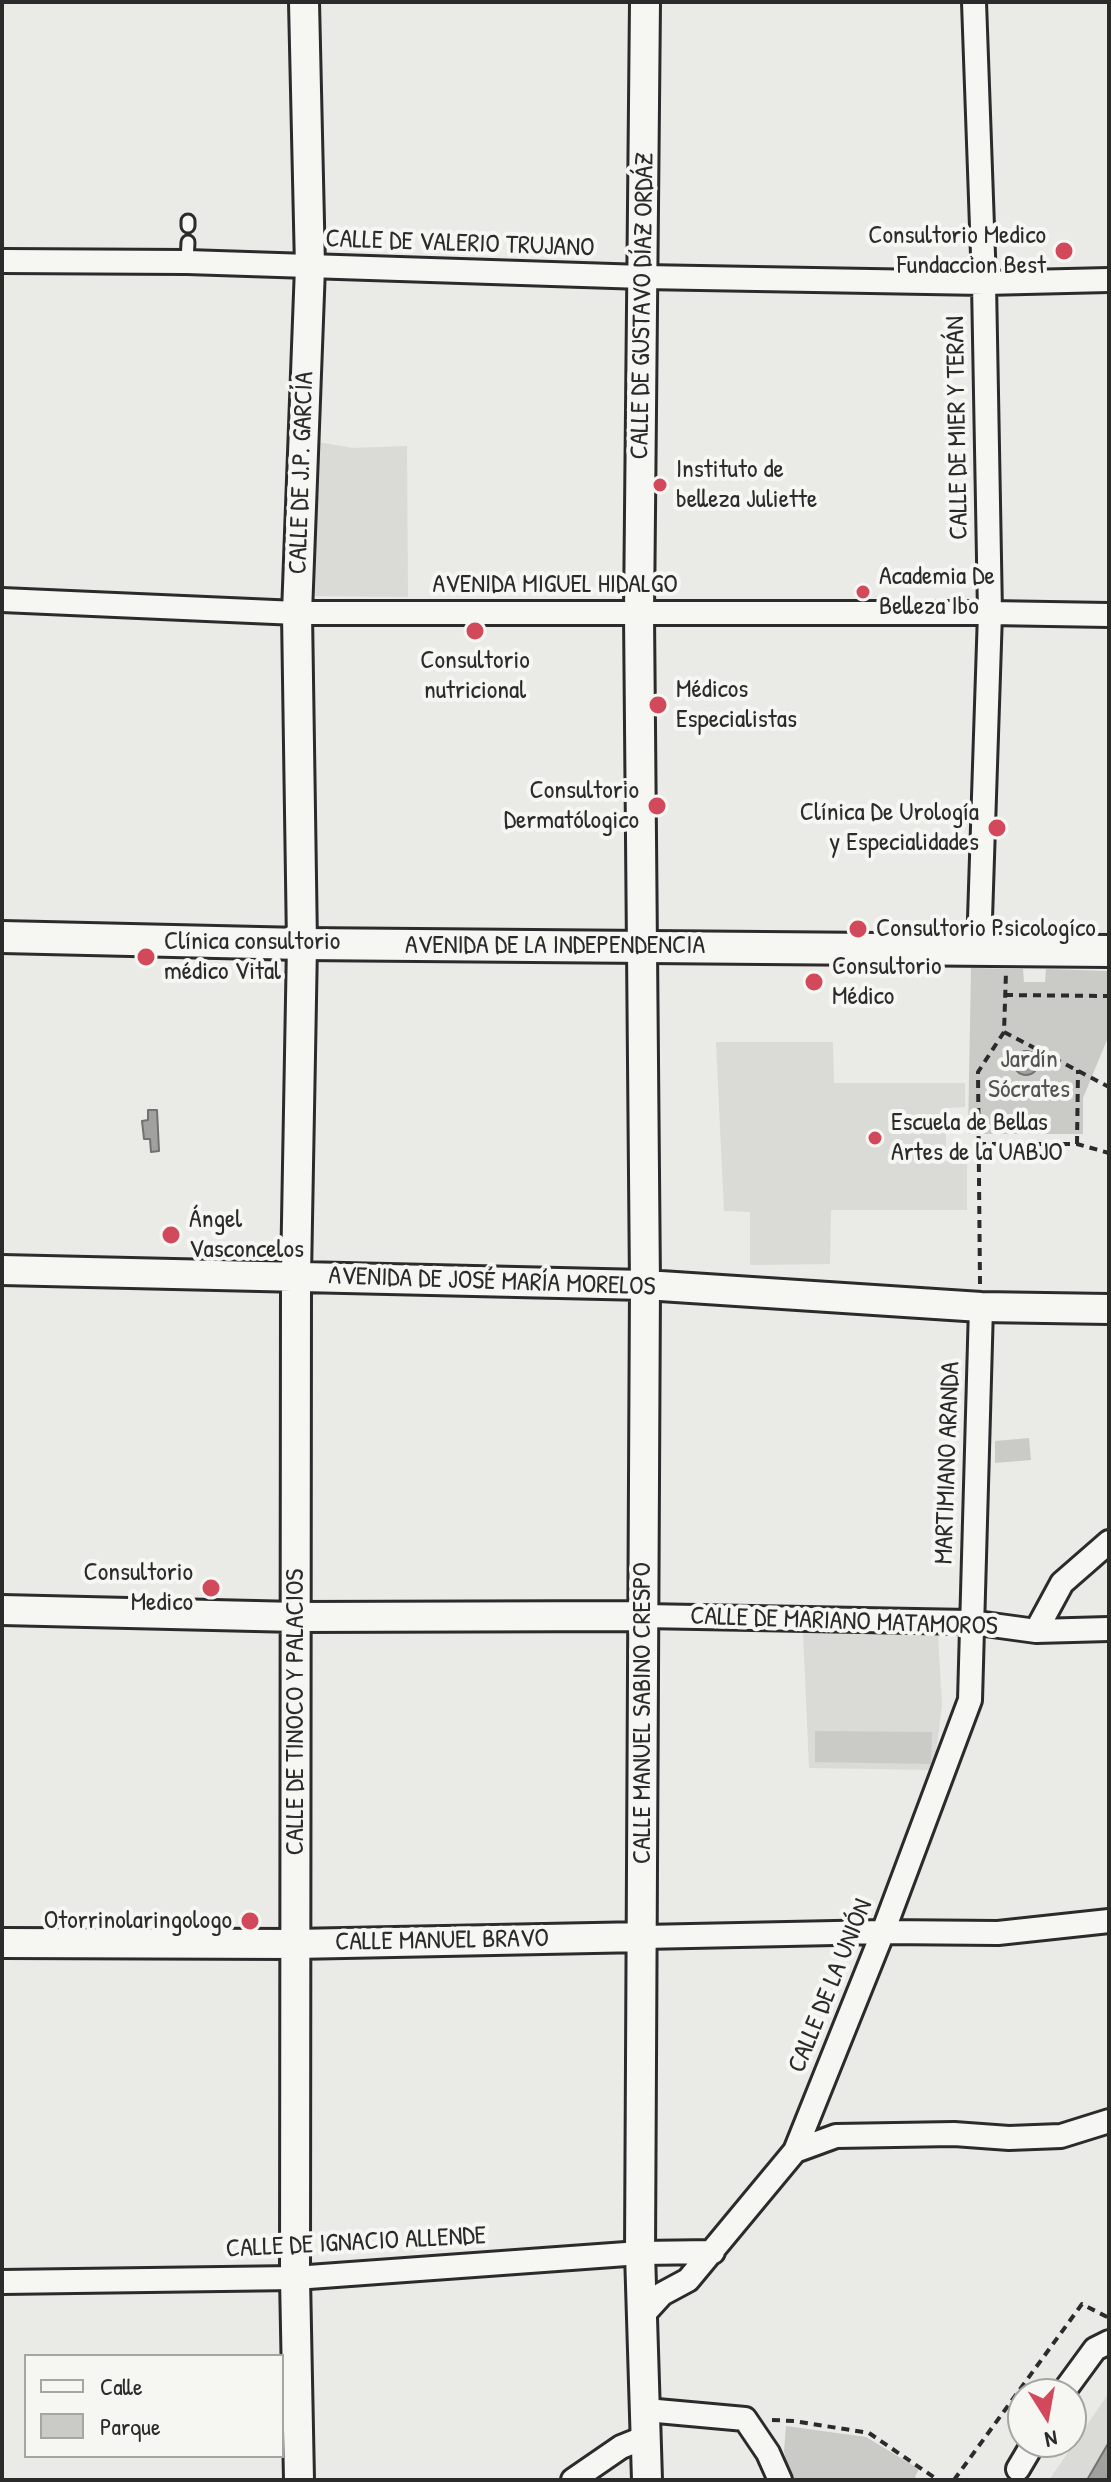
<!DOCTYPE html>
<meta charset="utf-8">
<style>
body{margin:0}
#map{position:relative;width:1111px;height:2482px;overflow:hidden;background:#eaeae6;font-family:"Patrick Hand",sans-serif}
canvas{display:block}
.frame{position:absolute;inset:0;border:4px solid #2b2b2b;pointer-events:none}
.legend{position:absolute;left:24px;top:2354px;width:260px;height:104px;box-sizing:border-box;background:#f6f6f2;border:2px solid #a5a5a2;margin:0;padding:10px 14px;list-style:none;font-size:24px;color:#2b2b2b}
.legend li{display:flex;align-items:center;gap:16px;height:40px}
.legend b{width:40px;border:2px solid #a5a5a2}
.north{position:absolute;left:1007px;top:2378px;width:80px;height:80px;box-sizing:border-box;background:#f6f6f2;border:2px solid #a5a5a2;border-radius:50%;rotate:169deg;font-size:22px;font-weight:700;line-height:32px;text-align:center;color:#2b2b2b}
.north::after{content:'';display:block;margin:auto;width:28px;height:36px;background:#d1495b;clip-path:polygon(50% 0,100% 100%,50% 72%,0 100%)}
</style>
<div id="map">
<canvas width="1111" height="2482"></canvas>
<div class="frame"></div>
<ul class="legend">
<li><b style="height:10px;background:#f6f6f2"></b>Calle</li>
<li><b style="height:22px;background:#cacac7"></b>Parque</li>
</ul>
<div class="north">N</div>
</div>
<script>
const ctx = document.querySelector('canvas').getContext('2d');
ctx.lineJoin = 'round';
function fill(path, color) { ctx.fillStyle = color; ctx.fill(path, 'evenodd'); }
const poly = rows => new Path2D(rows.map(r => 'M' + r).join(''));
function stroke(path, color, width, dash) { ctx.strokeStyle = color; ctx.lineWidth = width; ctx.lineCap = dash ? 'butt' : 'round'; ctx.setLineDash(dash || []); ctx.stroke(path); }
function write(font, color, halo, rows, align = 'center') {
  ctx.font = font + ' "Patrick Hand",sans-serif'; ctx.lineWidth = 8; ctx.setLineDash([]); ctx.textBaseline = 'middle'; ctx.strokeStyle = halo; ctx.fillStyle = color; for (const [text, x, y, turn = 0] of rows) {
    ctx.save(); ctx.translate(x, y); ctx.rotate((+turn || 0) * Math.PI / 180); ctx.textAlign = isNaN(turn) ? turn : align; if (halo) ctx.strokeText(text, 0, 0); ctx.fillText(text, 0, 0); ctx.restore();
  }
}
fill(poly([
 [318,442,353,448,407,446,408,597,315,596],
 [716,1042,833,1042,834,1083,965,1083,965,1107,946,1108,946,1161,967,1161,967,1210,831,1210,830,1264,750,1265,750,1212,724,1211],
 [803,1632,938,1633,942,1705,934,1770,809,1768],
 [1109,2393,1109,2480,1049,2480]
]), '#dadad6');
fill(poly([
 [971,968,1023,969,1024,982,1045,982,1046,969,1109,971,1109,1035,1083,1098,1083,1134,968,1134],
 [1029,1438,1031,1460,995,1463,995,1441],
 [815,1731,932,1732,931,1764,815,1762],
 [786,2426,866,2437,919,2469,915,2477,919,2480,790,2480,784,2451]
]), '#cacac7');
const water = poly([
 '1014 1063a12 12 0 1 1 24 0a12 12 0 1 1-24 0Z',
 [148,1110,157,1110,159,1151,151,1152,150,1139,144,1139,142,1121,148,1120,148,1110],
 [1109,2442,1109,2480,1087,2480,1109,2442]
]);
fill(water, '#a1a19e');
stroke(water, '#727270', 2);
const service = poly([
 [188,226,188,221],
 [187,262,188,242]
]);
const minor = poly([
 [974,2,984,283,990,613,979,949],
 [2,261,187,262,643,277,984,283,1109,280],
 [2,600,297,613,990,613,1109,615],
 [643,1616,970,1622,1036,1631,1109,1629],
 [1036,1631,1062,1583,1109,1542],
 [643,1937,883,1932,998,1933,1109,1921],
 [795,2151,836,2136,954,2134,1009,2138,1061,2136,1109,2121],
 [2,2282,295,2278,640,2253,713,2252],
 [641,2317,662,2294,688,2280,795,2151,883,1932,970,1700,981,1307],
 [1062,2394,1095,2349,1109,2342],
 [646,2410,745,2419,768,2453,780,2480],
 [1018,2469,1034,2442],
 [573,2480,621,2447,646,2437]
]);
const tertiary = poly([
 [645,2,639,614,645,1285,640,2253,647,2480],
 [2,1270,645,1285,981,1307,1109,1309],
 [2,1610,297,1617,643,1616],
 [2,1943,295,1944,643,1937],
 [299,2480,295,2278,296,1276,302,944,297,613,310,267,304,2]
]);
const secondary = poly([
 [2,937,302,944,1109,951]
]);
stroke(service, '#2b2b2b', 17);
stroke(minor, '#2b2b2b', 28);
stroke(tertiary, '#2b2b2b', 34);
stroke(secondary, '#2b2b2b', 36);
stroke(poly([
 [1005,995,1109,996],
 [1004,1032,1109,1087],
 [978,1144,1077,1144,1109,1153],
 [1077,1144,1078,1070],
 [980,1284,978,1072,1004,1032,1006,972],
 [772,2420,794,2421,869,2433,938,2480],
 [954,2480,1082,2304,1109,2318]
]), '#2b2b2b', 4, [8, 6]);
stroke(service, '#f6f6f2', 11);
stroke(minor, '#f6f6f2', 22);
stroke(tertiary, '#f6f6f2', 28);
stroke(secondary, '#f6f6f2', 30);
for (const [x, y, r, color] of [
 [1064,251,10,"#d1495b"],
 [660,485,8,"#d1495b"],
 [863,592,8,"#d1495b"],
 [475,631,10,"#d1495b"],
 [658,705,10,"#d1495b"],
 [657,806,10,"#d1495b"],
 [997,828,10,"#d1495b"],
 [858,929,10,"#d1495b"],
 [146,957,10,"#d1495b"],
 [814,982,10,"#d1495b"],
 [875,1138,8,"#d1495b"],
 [171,1235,10,"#d1495b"],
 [211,1588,10,"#d1495b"],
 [250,1921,10,"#d1495b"]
]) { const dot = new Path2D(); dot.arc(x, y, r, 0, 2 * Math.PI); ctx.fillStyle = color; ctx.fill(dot); stroke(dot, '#f6f6f2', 3); }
write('26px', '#2b2b2b', '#f6f6f2', [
 ["Consultorio Medico",1046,236,"right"],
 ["Fundaccion Best",1046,266,"right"],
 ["Instituto de",676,470],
 ["belleza Juliette",676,500],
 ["Academia De",879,577],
 ["Belleza Ibo",879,607],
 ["Consultorio",475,661,"center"],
 ["nutricional",475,691,"center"],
 ["Médicos",676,690],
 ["Especialistas",676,720],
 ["Consultorio",639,791,"right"],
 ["Dermatólogico",639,821,"right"],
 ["Clínica De Urología",979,813,"right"],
 ["y Especialidades",979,843,"right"],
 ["Consultorio Psicologíco",876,929],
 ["Clínica consultorio",164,942],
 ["médico Vital",164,972],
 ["Consultorio",832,967],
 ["Médico",832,997],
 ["Escuela de Bellas",891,1123],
 ["Artes de la UABJO",891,1153],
 ["Ángel",189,1220],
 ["Vasconcelos",189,1250],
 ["Consultorio",193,1573,"right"],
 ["Medico",193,1603,"right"],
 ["Otorrinolaringologo",232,1921,"right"]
], 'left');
write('26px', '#2b2b2b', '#f6f6f2', [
 ["CALLE DE VALERIO TRUJANO",460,244,2],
 ["CALLE DE GUSTAVO DÍAZ ORDÁZ",643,306,-89],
 ["CALLE DE MIER Y TERÁN",958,428,-91],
 ["CALLE DE J.P. GARCÍA",302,473,-88],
 ["AVENIDA MIGUEL HIDALGO",555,585],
 ["AVENIDA DE LA INDEPENDENCIA",555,946],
 ["AVENIDA DE JOSÉ MARÍA MORELOS",492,1282,2],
 ["MARTIMIANO ARANDA",948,1463,-88],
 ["CALLE DE MARIANO MATAMOROS",844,1622,2],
 ["CALLE DE TINOCO Y PALACIOS",296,1712,-90],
 ["CALLE MANUEL SABINO CRESPO",643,1713,-90],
 ["CALLE MANUEL BRAVO",442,1941,-1],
 ["CALLE DE LA UNIÓN",831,1986,-68],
 ["CALLE DE IGNACIO ALLENDE",356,2243,-3]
]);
write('26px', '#535352', '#f6f6f2', [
 ["Jardín",1029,1060],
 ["Sócrates",1029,1090]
]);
</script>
